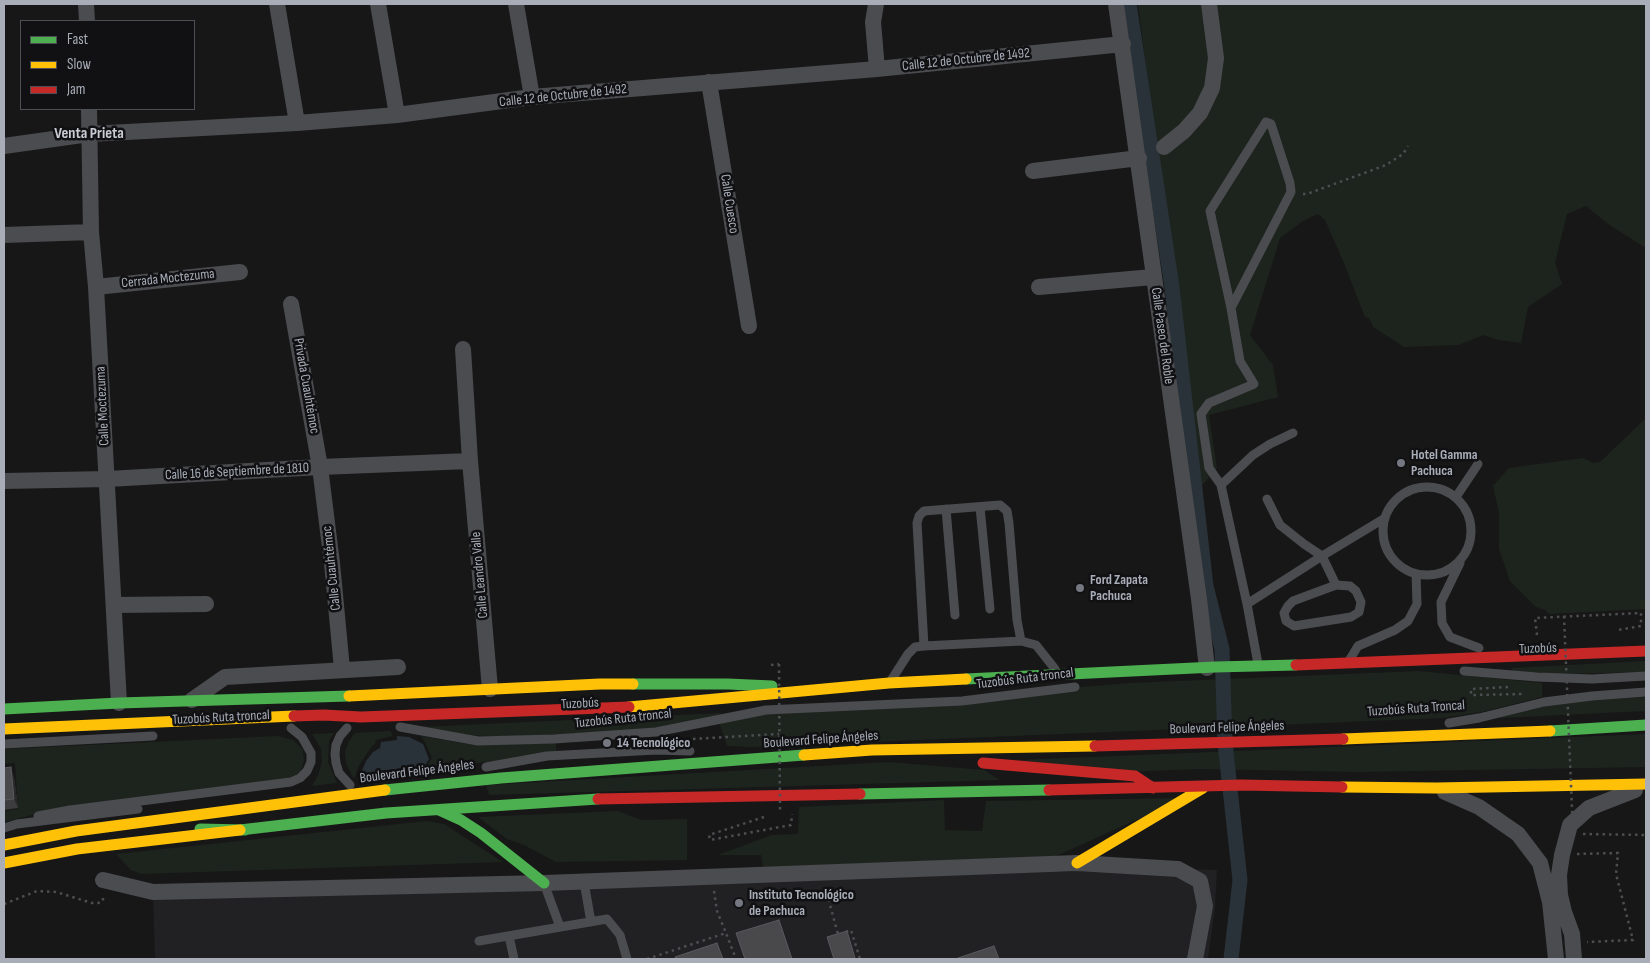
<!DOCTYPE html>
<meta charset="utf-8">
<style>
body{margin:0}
#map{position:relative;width:1650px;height:963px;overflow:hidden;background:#171717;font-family:"Sofia Sans Condensed",sans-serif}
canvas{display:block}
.frame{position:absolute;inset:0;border:5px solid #a8adb8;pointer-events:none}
.legend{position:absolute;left:20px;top:20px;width:175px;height:90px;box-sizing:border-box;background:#111113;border:1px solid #4d4f55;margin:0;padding:6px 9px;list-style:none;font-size:15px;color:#a8adb8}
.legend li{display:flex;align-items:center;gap:10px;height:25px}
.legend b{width:25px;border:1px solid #4d4f55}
</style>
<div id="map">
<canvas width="1650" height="963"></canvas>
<div class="frame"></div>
<ul class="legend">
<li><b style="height:6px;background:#4caf50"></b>Fast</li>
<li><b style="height:6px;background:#ffc107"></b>Slow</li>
<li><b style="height:6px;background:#c62828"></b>Jam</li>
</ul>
</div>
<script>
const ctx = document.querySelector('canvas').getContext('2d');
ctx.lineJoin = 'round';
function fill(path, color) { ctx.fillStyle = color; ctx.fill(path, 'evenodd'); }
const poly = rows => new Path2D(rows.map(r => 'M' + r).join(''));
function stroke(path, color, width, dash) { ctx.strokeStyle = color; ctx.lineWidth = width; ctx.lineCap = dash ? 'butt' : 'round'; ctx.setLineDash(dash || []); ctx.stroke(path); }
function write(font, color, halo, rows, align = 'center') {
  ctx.font = font + ' "Sofia Sans Condensed",sans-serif'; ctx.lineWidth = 5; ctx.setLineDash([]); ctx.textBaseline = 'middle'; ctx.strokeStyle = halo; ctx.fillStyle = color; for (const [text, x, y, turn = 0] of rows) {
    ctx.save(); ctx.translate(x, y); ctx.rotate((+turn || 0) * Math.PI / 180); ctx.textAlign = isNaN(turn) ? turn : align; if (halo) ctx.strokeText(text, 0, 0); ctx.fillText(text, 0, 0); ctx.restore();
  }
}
fill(poly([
 [1178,869,1217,870,1215,907,1208,959,155,959,153,893]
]), '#212123');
fill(poly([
 [1138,4,1646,4,1646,248,1608,224,1586,206,1567,214,1555,263,1562,284,1528,307,1521,343,1499,340,1483,335,1459,345,1404,347,1373,327,1369,318,1365,317,1344,263,1325,220,1318,214,1303,221,1280,238,1250,335,1273,365,1278,397,1209,415,1217,468,1200,488],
 [1646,418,1646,609,1549,614,1545,610,1536,607,1510,581,1499,549,1499,513,1493,486,1509,468,1583,458,1593,463,1600,462],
 [1646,661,1646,672,1558,674,1513,671,1512,668],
 [1419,671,1542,683,1542,697,1482,712,1442,718,751,747,727,746,719,722,764,713,1130,683],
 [1646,697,1646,711,1500,718,1500,716,1539,706,1583,700],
 [721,713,721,716,655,729,549,735,505,737,468,735,420,727],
 [391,731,392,736,376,740,375,744,372,746,358,767,355,777,353,778,346,763,345,751,349,741,355,733],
 [334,733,329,741,328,762,337,783,312,786,318,775,322,762,321,749,312,734],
 [1646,734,1646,767,1358,772,1201,769,1119,772,1019,760],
 [278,736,293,740,303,750,304,761,301,770,295,776,285,781,69,806,4,822,4,811,18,809,15,763,4,764,4,749],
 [421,736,474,745,556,743,556,751,495,761,424,769,432,758,425,742],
 [889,762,984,770,1000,780,489,795,486,785],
 [1185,798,1054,857,763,867,761,855,718,855,772,835,798,834,799,807,944,800,945,830,982,831,986,801],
 [618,811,641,820,687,819,687,860,556,862,524,845,507,839,478,817],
 [427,821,444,824,503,862,141,874,131,870,116,854]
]), '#1d241e');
fill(poly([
 [397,736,409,737,423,744,429,759,424,767,417,771,406,772,406,769,360,775,366,761,373,752,380,748,381,742,397,740]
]), '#2a3239');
stroke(poly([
 [1129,4,1172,287,1206,586,1222,649,1225,743,1240,880,1231,959]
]), '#2a3239', 15);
stroke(poly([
 [1303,194,1307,194,1386,165,1403,154,1408,146],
 [1537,635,1535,618,1641,613,1641,626,1618,630],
 [771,665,779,664],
 [1508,687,1471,689,1471,695,1525,694],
 [693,739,779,734],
 [764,817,709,835,710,840,791,825,792,814],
 [1583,834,1646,835],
 [1577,854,1618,853,1616,874,1633,940,1587,942],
 [825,887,838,934],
 [714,891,717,911,726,933],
 [4,904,37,891,56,892,92,903,98,903,103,901,103,894],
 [846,932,851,930,860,959],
 [647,959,726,933,736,959]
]), '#4d4e52', 2.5, [2.5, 4]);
stroke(poly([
 [1266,122,1271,124,1290,183,1291,192,1231,308,1210,211,1266,122],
 [1231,308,1240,361,1254,384,1209,403,1201,414,1209,468,1221,485,1247,604,1258,664],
 [1221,485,1253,455,1270,444,1293,433],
 '1383 531a44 44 0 1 1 88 0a44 44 0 1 1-88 0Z',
 [1456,497,1478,464],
 [1267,499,1280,525,1304,544,1322,556,1385,518],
 [980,507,990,609],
 [946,509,955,615],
 [1460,563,1441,602,1442,623,1450,637,1479,648],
 [1336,585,1350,586,1356,591,1361,602,1359,612,1351,617,1294,626,1286,621,1284,613,1288,606,1293,601,1336,585],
 [1247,604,1322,556,1336,585],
 [924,646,917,523,919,516,924,511,1000,505,1007,511,1009,523,1017,620,1021,641],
 [1350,659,1358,646,1395,630,1408,621,1417,604,1416,574],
 [1464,671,1537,677,1592,679,1646,676],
 [892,679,908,654,915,647,924,646,1021,641,1036,645,1055,669],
 [1449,723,1479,718,1544,702,1592,696,1646,692],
 [400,727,478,741,554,739,656,732,766,710,962,701,1075,687],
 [347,728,340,736,336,745,335,754,336,763,339,773,350,785],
 [4,744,153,736],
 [486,767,547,756,656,750,690,751],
 [38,816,70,810,291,782,300,778,307,771,311,762,311,753,302,737,291,728],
 [4,828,17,824,138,809],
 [584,882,591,922],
 [545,886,560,927],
 [509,936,514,959],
 [479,941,607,919,620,935,627,959]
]), '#4b4c50', 9);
stroke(poly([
 [86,4,87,21],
 [277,4,297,123],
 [378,4,397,115],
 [516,4,532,97],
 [876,4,873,22,877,69],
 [1116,4,1199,599,1207,668],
 [709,82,749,326],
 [89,109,91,232,96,287,119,703],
 [4,146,89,134,297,123,397,115,532,97,877,69,1123,44],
 [1164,147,1184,131,1200,113,1212,88,1216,58,1209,4],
 [1033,171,1139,158],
 [4,235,91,232],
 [96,287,240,272],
 [1039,287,1153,277],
 [291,304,320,467,332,563,342,669],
 [463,349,470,461,490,689],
 [4,481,108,479,320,467,470,461],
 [114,605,206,604],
 [192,700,225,677,398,667],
 [1445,792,1479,807,1518,834,1540,863,1550,902,1556,959],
 [103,880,153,892,544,883,1077,863,1178,869,1200,881,1205,906,1195,959],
 [1574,959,1572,934,1564,912,1560,895,1559,875,1562,855,1570,825,1589,808,1635,790]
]), '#4b4c50', 16);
stroke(poly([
 [966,679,1215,667,1296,665],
 [633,684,728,684,772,686],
 [4,709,119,703,349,696],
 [1550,731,1646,725],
 [385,790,501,778,804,755],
 [860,794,1049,790],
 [439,810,461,820,481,833,544,883],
 [200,829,245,830],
 [240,830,386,813,598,799]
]), '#4caf50', 11);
stroke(poly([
 [349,696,600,684,633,684],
 [629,707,889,683,966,679],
 [4,729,294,716],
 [1343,739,1550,731],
 [804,755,872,750,1095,746],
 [1342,787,1436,788,1646,784],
 [4,845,76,831,385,790],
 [4,863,77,849,240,830],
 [1077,863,1203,788]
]), '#ffc107', 11);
stroke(poly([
 [1296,665,1646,651],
 [294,716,324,715,361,717,629,707],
 [1095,746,1343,739],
 [983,763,1135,776,1153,788],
 [1049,790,1241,785,1342,787],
 [598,799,860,794]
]), '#c62828', 11);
stroke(poly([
 [1564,616,1573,833],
 [779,664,780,811]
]), '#4d4e52', 2.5, [2.5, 4]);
fill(poly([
 [4,768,14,777,18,808,4,810]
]), '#3d3d3f');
fill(poly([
 [11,767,14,777,18,808,14,799]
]), '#29292a');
const building = poly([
 [11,767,14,799,4,800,4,768,11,767],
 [779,920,792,959,745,959,736,933,779,920],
 [847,931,855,958,851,959,834,959,827,937,847,931],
 [717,943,723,959,676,959,675,957,717,943],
 [994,946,999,959,955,959,994,946]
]);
fill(building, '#49494c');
stroke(building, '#58595d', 1);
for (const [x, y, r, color] of [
 [1401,463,5,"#757880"],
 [1080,588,5,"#757880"],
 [607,743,5,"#757880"],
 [739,903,5,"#757880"]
]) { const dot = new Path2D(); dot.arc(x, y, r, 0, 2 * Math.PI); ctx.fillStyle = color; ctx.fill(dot); stroke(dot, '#111113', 2); }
write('14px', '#a8adb8', '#111113', [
 ["Calle 12 de Octubre de 1492",966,60,-6],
 ["Calle 12 de Octubre de 1492",563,96,-6],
 ["Calle Cuesco",729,204,81],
 ["Cerrada Moctezuma",168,279,-6],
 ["Calle Paseo del Roble",1162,336,82],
 ["Privada Cuauhtémoc",306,386,80],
 ["Calle Moctezuma",103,406,-93],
 ["Calle 16 de Septiembre de 1810",237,472,-3],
 ["Calle Cuauhtémoc",332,568,-96],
 ["Calle Leandro Valle",480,575,-95],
 ["Tuzobús",1538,649,-2],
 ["Tuzobús Ruta troncal",1025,679,-7],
 ["Tuzobús",580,704,-3],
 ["Tuzobús Ruta Troncal",1416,709,-4],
 ["Tuzobús Ruta troncal",221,718,-3],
 ["Tuzobús Ruta troncal",623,719,-6],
 ["Boulevard Felipe Ángeles",1227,728,-2],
 ["Boulevard Felipe Ángeles",821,740,-4],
 ["Boulevard Felipe Ángeles",417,772,-7]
]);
write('bold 14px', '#a8adb8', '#111113', [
 ["Hotel Gamma",1411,455],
 ["Pachuca",1411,471],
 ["Ford Zapata",1090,580],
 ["Pachuca",1090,596],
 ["14 Tecnológico",617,743],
 ["Instituto Tecnológico",749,895],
 ["de Pachuca",749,911]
], 'left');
write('bold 16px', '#c9ccd4', '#111113', [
 ["Venta Prieta",89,134]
]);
</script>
